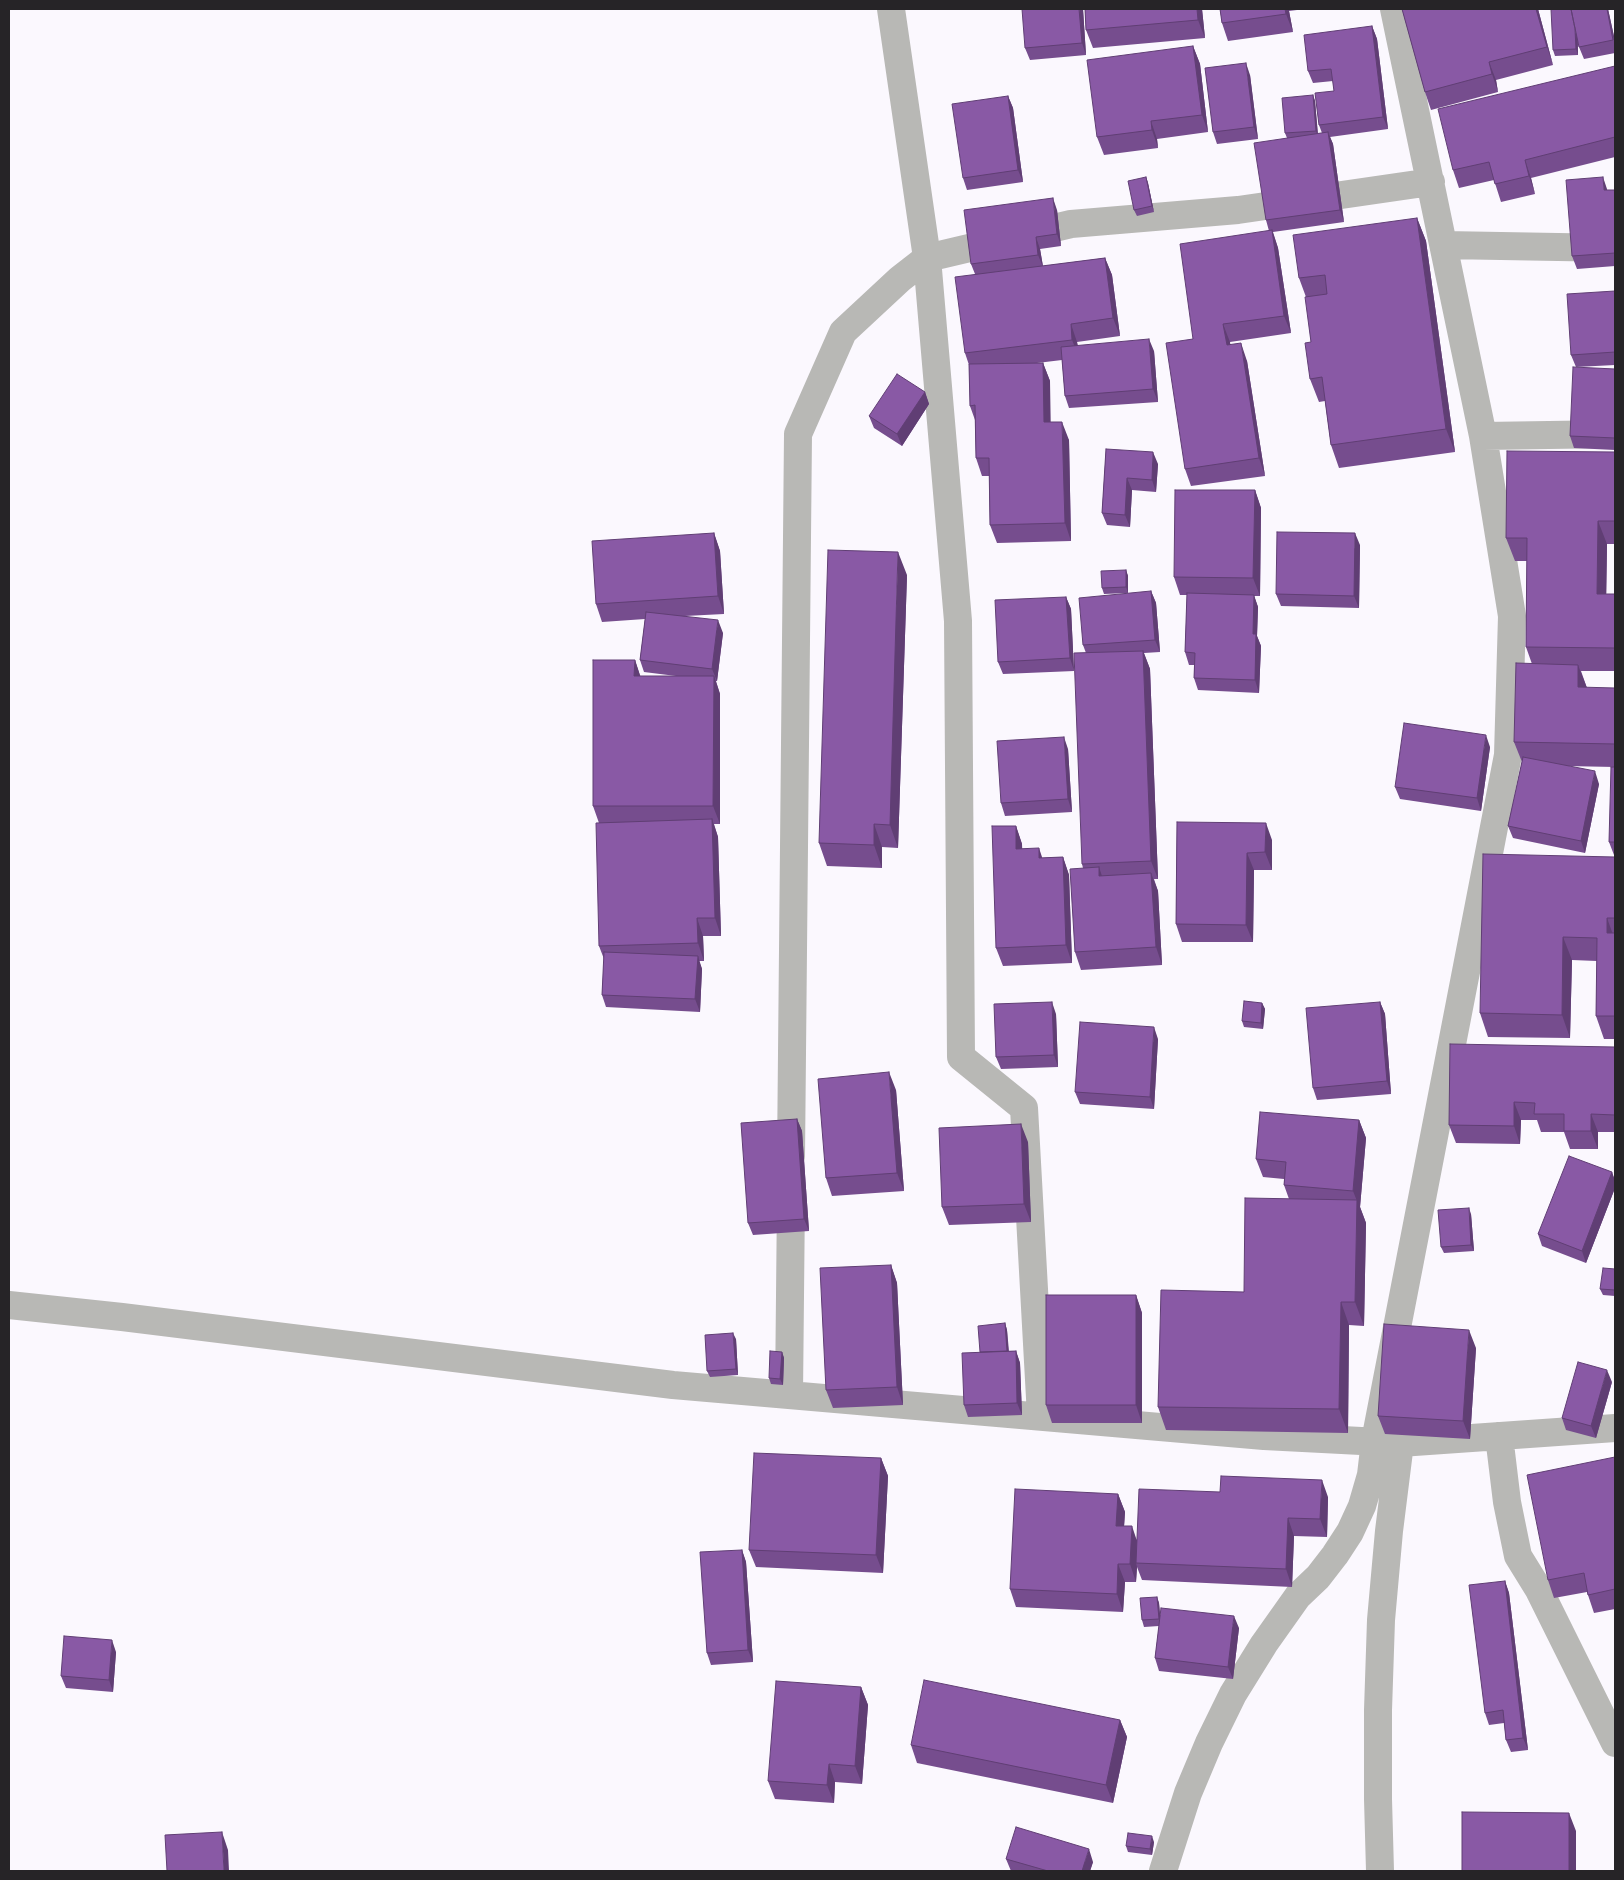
<!DOCTYPE html>
<style>
body{margin:0}
#map{position:relative;width:1624px;height:1880px;overflow:hidden;background:#fbf8fe;font-family:"Fira Sans",sans-serif}
canvas{display:block}
.frame{position:absolute;inset:0;border:10px solid #262427;pointer-events:none}
</style>
<div id="map">
<canvas width="1624" height="1880"></canvas>
<div class="frame"></div>
</div>
<script>
const ctx = document.querySelector('canvas').getContext('2d');
ctx.lineJoin = 'round';
const poly = rows => new Path2D(rows.map(r => 'M' + r).join(''));
function stroke(path, color, width, dash) { ctx.strokeStyle = color; ctx.lineWidth = width; ctx.lineCap = dash ? 'butt' : 'round'; ctx.setLineDash(dash || []); ctx.stroke(path); }
function fill(path, color) { ctx.fillStyle = color; ctx.fill(path, 'evenodd'); }
stroke(poly([
 [891,9,927,258,958,621,961,1057,1024,1108,1041,1416],
 [1444,245,1615,248],
 [1483,436,1615,434],
 [791,1156,798,434,843,332,900,279,927,258,1071,224,1238,210,1431,182],
 [9,1305,122,1317,673,1385,1264,1436,1400,1443,1615,1428],
 [789,1395,791,1196],
 [1499,1436,1507,1502,1518,1556,1539,1590,1615,1743],
 [1163,1871,1188,1793,1209,1743,1233,1694,1264,1644,1298,1596,1318,1577,1335,1555,1350,1532,1362,1506,1371,1475,1375,1441,1508,755,1512,616,1483,436,1394,9],
 [1380,1871,1378,1799,1378,1710,1381,1620,1389,1531,1400,1443]
]), '#b8b8b5', 28);
fill(poly([
 [1083,9,1086,55,1030,60,1025,48],
 [1085,9,1202,9,1205,38,1093,48,1086,30],
 [1220,9,1305,9,1289,11,1293,32,1228,41,1222,23],
 [1402,9,1538,9,1553,65,1496,80,1498,92,1431,110,1425,92],
 [1608,9,1615,41,1615,53,1584,59,1579,47,1578,40,1578,55,1555,56,1553,50],
 [1372,26,1377,39,1388,129,1330,137,1333,144,1344,222,1273,232,1278,248,1291,333,1230,342,1230,345,1247,361,1265,476,1191,486,1185,469,1193,339,1269,231,1266,220,1287,138,1285,133,1313,95,1315,101,1318,134,1322,133,1319,125,1334,91,1333,81,1313,83,1308,71],
 [1193,46,1200,64,1208,132,1157,139,1158,148,1104,155,1097,137],
 [1615,66,1615,157,1531,178,1535,194,1501,202,1494,180,1459,188,1453,170],
 [1250,75,1258,139,1217,144,1213,132],
 [1008,96,1013,108,1023,182,967,190,963,178],
 [1146,177,1148,183,1154,212,1137,216,1134,210],
 [1607,190,1615,190,1615,266,1577,269,1572,256],
 [1057,210,1061,246,1040,249,1043,266,1105,258,1112,275,1120,336,1077,342,1078,346,1154,351,1158,402,1069,408,1065,396,1062,360,1037,363,1043,363,1050,381,1050,422,1069,440,1071,541,997,543,990,525,989,476,982,476,976,458,975,420,970,406,969,365,965,353,975,274,971,264],
 [1417,218,1426,241,1455,452,1339,468,1331,445,1325,401,1319,402,1310,379,1311,342,1306,297,1299,278],
 [1615,291,1615,365,1576,367,1571,355],
 [1615,369,1615,450,1574,448,1570,436],
 [925,392,929,404,902,446,874,428,869,416],
 [1106,449,1158,464,1156,492,1132,490,1130,527,1107,525,1102,513],
 [1615,452,1615,544,1607,544,1606,594,1615,594,1615,671,1581,671,1587,688,1615,688,1615,767,1565,766,1599,784,1585,853,1513,838,1508,826,1522,762,1514,742,1532,664,1526,647,1527,561,1515,561,1506,538],
 [1255,490,1261,508,1260,596,1254,596,1258,607,1257,636,1261,646,1259,693,1198,690,1194,678,1194,665,1189,665,1185,652,1187,595,1180,595,1174,577],
 [714,533,720,551,724,614,685,616,723,633,717,681,716,681,720,694,720,824,714,824,718,837,721,936,703,936,704,961,699,961,702,969,700,1012,606,1007,602,995,604,959,599,946,599,823,593,806,635,660,640,676,676,676,644,672,640,660,645,619,602,622,596,604],
 [1360,545,1359,608,1281,606,1276,594],
 [1126,570,1128,576,1128,593,1104,594,1102,588],
 [907,575,898,848,882,847,882,868,827,866,819,843],
 [1151,591,1156,603,1160,652,1144,653,1150,669,1158,879,1154,879,1158,891,1162,965,1081,970,1075,952,1083,868,1082,864,1086,653,1083,645],
 [1066,597,1071,609,1074,671,1003,674,998,662],
 [1490,747,1481,811,1400,799,1395,787],
 [1068,749,1072,812,1005,816,1001,803],
 [1615,767,1615,855,1614,855,1609,842],
 [1177,822,1272,840,1272,870,1254,870,1253,942,1182,942,1176,924],
 [1016,826,1022,844,1022,849,1042,858,1063,857,1069,875,1072,963,1003,966,996,948],
 [1615,857,1615,1039,1604,1039,1596,1016,1597,961,1572,960,1570,1038,1488,1037,1480,1013],
 [1380,1002,1385,1014,1391,1094,1317,1100,1313,1088],
 [1262,1003,1265,1009,1263,1029,1244,1027,1242,1021],
 [1056,1014,1058,1067,1001,1069,996,1057],
 [1158,1039,1154,1109,1080,1104,1075,1092],
 [1615,1047,1615,1132,1598,1132,1598,1149,1570,1149,1564,1132,1541,1132,1537,1120,1521,1120,1520,1144,1456,1143,1449,1125],
 [896,1090,904,1191,832,1196,826,1178],
 [797,1119,802,1131,809,1231,753,1235,748,1223],
 [1359,1120,1366,1138,1360,1207,1366,1223,1364,1326,1349,1325,1348,1433,1166,1430,1158,1407,1244,1292,1289,1199,1284,1185,1284,1179,1263,1177,1256,1159],
 [1028,1142,1031,1222,949,1225,942,1207],
 [1612,1172,1615,1181,1615,1188,1586,1263,1542,1246,1538,1234],
 [1471,1214,1474,1251,1444,1253,1441,1247],
 [891,1265,897,1283,903,1405,833,1408,826,1390],
 [1615,1269,1615,1296,1603,1295,1600,1289],
 [1136,1295,1142,1313,1142,1423,1052,1423,1046,1405],
 [1005,1323,1007,1330,1009,1351,1016,1351,1020,1363,1022,1415,968,1417,964,1405,980,1352],
 [736,1339,738,1375,710,1377,707,1371],
 [1476,1348,1470,1439,1385,1434,1378,1416],
 [782,1352,784,1358,783,1385,771,1384,769,1378],
 [1612,1382,1596,1438,1566,1430,1562,1418],
 [1615,1457,1615,1609,1594,1613,1587,1592,1554,1598,1548,1580],
 [881,1458,888,1476,883,1573,756,1567,749,1550],
 [1118,1494,1125,1512,1124,1526,1137,1540,1328,1497,1327,1537,1294,1536,1292,1587,1142,1580,1137,1567,1136,1582,1125,1582,1123,1612,1016,1607,1010,1589],
 [742,1550,746,1562,753,1662,711,1665,707,1653],
 [1505,1581,1509,1593,1528,1750,1511,1752,1506,1740,1504,1723,1489,1725,1485,1713],
 [1157,1597,1159,1603,1160,1615,1239,1628,1233,1679,1159,1671,1155,1658,1159,1626,1144,1627,1142,1620],
 [116,1652,113,1692,66,1688,61,1676],
 [861,1687,868,1705,862,1784,835,1782,834,1803,775,1799,768,1781],
 [1120,1720,1127,1737,1113,1803,917,1763,911,1745],
 [1154,1842,1152,1855,1128,1852,1126,1846],
 [1006,1859,1093,1862,1090,1871,1011,1871]
]), '#764d8e');
fill(poly([
 [1079,9,1083,9,1086,55,1082,43],
 [1197,9,1202,9,1205,38,1198,20],
 [1285,9,1289,9,1289,11,1293,32,1286,14],
 [1536,9,1538,9,1553,65,1547,47],
 [1607,9,1608,9,1615,41,1615,45],
 [1575,24,1577,30,1578,55,1576,49],
 [1372,26,1377,39,1388,129,1383,117],
 [1193,46,1200,64,1208,132,1202,115],
 [1489,62,1496,80,1498,92,1492,74],
 [1246,63,1250,75,1258,139,1254,127],
 [1313,95,1315,101,1318,137,1316,131],
 [1008,96,1013,108,1023,182,1018,170],
 [1151,121,1157,139,1158,148,1152,130],
 [1328,132,1333,144,1344,222,1340,210],
 [1525,160,1531,178,1535,194,1529,176],
 [1146,177,1148,183,1154,212,1152,206],
 [1603,177,1607,189,1609,202,1604,190],
 [1053,198,1057,210,1061,246,1057,234],
 [1417,218,1426,241,1455,452,1446,429],
 [1272,230,1278,248,1291,333,1284,316],
 [1036,237,1040,249,1043,267,1038,255],
 [1105,258,1112,275,1120,336,1113,318],
 [1071,324,1077,342,1079,357,1072,340],
 [1223,324,1230,342,1233,363,1227,345],
 [1149,339,1154,351,1158,402,1153,389],
 [1241,343,1247,361,1265,476,1259,458],
 [1043,363,1050,381,1051,440,1044,422],
 [925,392,929,404,902,446,897,434],
 [1062,422,1069,440,1071,541,1065,523],
 [1153,452,1158,464,1156,492,1152,480],
 [1127,478,1132,490,1130,527,1125,515],
 [1255,490,1261,508,1260,596,1253,578],
 [1598,521,1607,544,1606,617,1597,594],
 [714,533,720,551,724,614,718,596],
 [1355,533,1360,545,1359,608,1354,596],
 [898,552,907,575,898,848,890,825],
 [1126,570,1128,576,1128,593,1126,587],
 [1151,591,1156,603,1160,652,1155,640],
 [1254,595,1258,607,1257,636,1261,646,1259,693,1255,680,1253,634],
 [1066,597,1071,609,1074,671,1070,658],
 [718,620,723,633,717,681,712,669],
 [1143,651,1150,669,1158,879,1151,861],
 [635,660,641,678,634,676],
 [1578,665,1587,688,1578,687],
 [714,676,720,694,720,824,713,806],
 [1486,735,1490,747,1481,811,1477,798],
 [1064,737,1068,749,1072,812,1068,799],
 [1595,771,1599,784,1585,853,1581,841],
 [712,819,718,837,721,936,715,918],
 [1266,823,1272,840,1272,870,1265,852],
 [874,824,882,847,882,868,874,845],
 [1016,826,1022,844,1023,867,1016,849],
 [1039,848,1045,866,1039,858],
 [1247,853,1254,870,1253,942,1246,925],
 [1063,857,1069,875,1072,963,1066,945],
 [1099,867,1105,885,1099,876],
 [1151,873,1158,891,1162,965,1156,947],
 [697,918,703,936,704,961,698,943],
 [1607,918,1615,940,1607,933],
 [1563,937,1572,960,1570,1038,1562,1015],
 [698,956,702,969,700,1012,695,999],
 [1052,1002,1056,1014,1058,1067,1054,1055],
 [1380,1002,1385,1014,1391,1094,1387,1081],
 [1262,1003,1265,1009,1263,1029,1261,1023],
 [1154,1027,1158,1039,1154,1109,1150,1097],
 [889,1072,896,1090,904,1191,897,1173],
 [1514,1102,1521,1120,1520,1144,1514,1126],
 [1591,1114,1598,1132,1598,1149,1591,1131],
 [797,1119,802,1131,809,1231,804,1219],
 [1359,1120,1366,1138,1360,1207,1366,1223,1364,1326,1355,1302,1357,1201,1353,1191],
 [1021,1124,1028,1142,1031,1222,1024,1204],
 [1612,1172,1615,1181,1615,1188,1586,1263,1582,1251],
 [1469,1208,1471,1214,1474,1251,1471,1245],
 [891,1265,897,1283,903,1405,897,1387],
 [1136,1295,1142,1313,1142,1423,1136,1405],
 [1341,1302,1349,1325,1348,1433,1339,1409],
 [1005,1323,1007,1330,1009,1361,1007,1355],
 [1469,1330,1476,1348,1470,1439,1463,1421],
 [733,1333,736,1339,738,1375,736,1369],
 [1016,1351,1020,1363,1022,1415,1017,1403],
 [782,1352,784,1358,783,1385,780,1379],
 [1607,1370,1612,1382,1596,1438,1591,1426],
 [881,1458,888,1476,883,1573,876,1555],
 [1322,1480,1328,1497,1327,1537,1320,1519],
 [1118,1494,1125,1512,1123,1543,1116,1526],
 [1288,1518,1294,1536,1292,1587,1286,1569],
 [1132,1526,1138,1544,1136,1563,1137,1567,1136,1582,1130,1564],
 [742,1550,746,1562,753,1662,748,1650],
 [1118,1564,1125,1582,1123,1612,1117,1594],
 [1505,1581,1509,1593,1528,1750,1523,1738],
 [1157,1597,1159,1603,1161,1625,1159,1619],
 [1234,1616,1239,1628,1233,1679,1228,1667],
 [112,1640,116,1652,113,1692,109,1680],
 [861,1687,868,1705,862,1784,855,1766],
 [1120,1720,1127,1737,1113,1803,1106,1785],
 [829,1764,835,1782,834,1803,827,1785],
 [1569,1813,1576,1831,1576,1871,1569,1871],
 [222,1832,228,1850,229,1871,224,1871],
 [1152,1836,1154,1842,1152,1855,1150,1849],
 [1089,1849,1093,1862,1090,1871,1082,1871]
]), '#603e74');
const building = poly([
 [1022,9,1079,9,1082,43,1025,48,1022,9],
 [1085,9,1197,9,1198,20,1086,30,1085,9],
 [1220,9,1285,9,1286,14,1222,23,1220,9],
 [1402,9,1536,9,1547,47,1489,62,1492,74,1425,92,1402,9],
 [1551,9,1571,9,1575,29,1576,49,1553,50,1551,9],
 [1571,9,1607,9,1613,40,1579,47,1571,9],
 [1372,26,1383,117,1319,125,1315,93,1334,91,1331,69,1308,71,1304,35,1372,26],
 [1193,46,1202,115,1151,121,1152,130,1097,137,1087,60,1193,46],
 [1246,63,1254,127,1213,132,1205,68,1246,63],
 [1615,66,1615,137,1525,160,1529,176,1495,184,1489,162,1453,170,1438,109,1615,66],
 [1313,95,1316,131,1285,133,1282,98,1313,95],
 [1008,96,1018,170,963,178,952,104,1008,96],
 [1328,132,1340,210,1266,220,1254,143,1328,132],
 [1146,177,1152,206,1134,210,1128,181,1146,177],
 [1603,177,1604,190,1615,190,1615,253,1572,256,1566,180,1603,177],
 [1053,198,1057,234,1036,237,1038,255,971,264,964,210,1053,198],
 [1417,218,1446,429,1331,445,1322,377,1310,379,1305,343,1311,342,1305,297,1327,294,1325,275,1299,278,1293,235,1417,218],
 [1272,230,1284,316,1223,324,1227,345,1241,343,1259,458,1185,469,1166,343,1193,339,1180,244,1272,230],
 [1105,258,1113,318,1071,324,1072,340,965,353,955,277,1105,258],
 [1615,291,1615,352,1571,355,1567,294,1615,291],
 [1149,339,1153,389,1065,396,1061,347,1149,339],
 [1043,363,1044,422,1062,422,1065,523,990,525,989,458,976,458,975,405,970,406,969,364,1043,363],
 [1573,367,1615,369,1615,438,1570,436,1573,367],
 [897,374,925,392,897,434,869,416,897,374],
 [1106,449,1153,452,1152,480,1127,478,1125,515,1102,513,1106,449],
 [1507,451,1615,452,1615,521,1598,521,1597,594,1615,594,1615,648,1526,647,1527,538,1506,538,1507,451],
 [1175,490,1255,490,1253,578,1174,577,1175,490],
 [1277,532,1355,533,1354,596,1276,594,1277,532],
 [714,533,718,596,596,604,592,541,714,533],
 [828,550,898,552,890,825,874,824,874,845,819,843,828,550],
 [1126,570,1126,587,1102,588,1101,571,1126,570],
 [1151,591,1155,640,1083,645,1079,598,1151,591],
 [1187,593,1254,595,1253,634,1256,634,1255,680,1194,678,1195,653,1185,652,1187,593],
 [1066,597,1070,658,998,662,995,600,1066,597],
 [646,612,718,620,712,669,640,660,646,612],
 [1143,651,1151,861,1082,864,1074,653,1143,651],
 [593,660,635,660,634,676,714,676,713,806,593,806,593,660],
 [1516,663,1578,665,1578,687,1615,688,1615,744,1514,742,1516,663],
 [1404,723,1486,735,1477,798,1395,787,1404,723],
 [1064,737,1068,799,1001,803,997,741,1064,737],
 [1523,757,1595,771,1581,841,1508,826,1523,757],
 [1611,767,1615,767,1615,842,1609,842,1611,767],
 [712,819,715,918,697,918,698,943,599,946,596,823,712,819],
 [1177,822,1266,823,1265,852,1247,853,1246,925,1176,924,1177,822],
 [992,826,1016,826,1016,849,1039,848,1039,858,1063,857,1066,945,996,948,992,826],
 [1483,854,1615,857,1615,918,1607,918,1607,933,1615,933,1615,1016,1596,1016,1597,938,1563,937,1562,1015,1480,1013,1483,854],
 [1099,867,1099,876,1151,873,1156,947,1075,952,1070,869,1099,867],
 [604,952,698,956,695,999,602,995,604,952],
 [1244,1001,1262,1003,1261,1023,1242,1021,1244,1001],
 [1052,1002,1054,1055,996,1057,994,1004,1052,1002],
 [1380,1002,1387,1081,1313,1088,1306,1008,1380,1002],
 [1080,1022,1154,1027,1150,1097,1075,1092,1080,1022],
 [1450,1044,1615,1047,1615,1115,1591,1114,1591,1131,1564,1131,1564,1114,1534,1114,1535,1103,1514,1102,1514,1126,1449,1125,1450,1044],
 [889,1072,897,1173,826,1178,818,1079,889,1072],
 [1260,1112,1359,1120,1353,1191,1284,1185,1286,1162,1256,1159,1260,1112],
 [797,1119,804,1219,748,1223,741,1123,797,1119],
 [1021,1124,1024,1204,942,1207,939,1128,1021,1124],
 [1569,1156,1612,1172,1582,1251,1538,1234,1569,1156],
 [1245,1198,1357,1200,1355,1302,1341,1302,1339,1409,1158,1407,1161,1290,1244,1292,1245,1198],
 [1469,1208,1471,1245,1441,1247,1438,1210,1469,1208],
 [891,1265,897,1387,826,1390,820,1268,891,1265],
 [1603,1268,1615,1269,1615,1290,1600,1289,1603,1268],
 [1046,1295,1136,1295,1136,1405,1046,1405,1046,1295],
 [1005,1323,1007,1351,980,1352,978,1326,1005,1323],
 [1384,1324,1469,1330,1463,1421,1378,1416,1384,1324],
 [733,1333,736,1369,707,1371,705,1335,733,1333],
 [770,1351,782,1352,780,1379,769,1378,770,1351],
 [1016,1351,1017,1403,964,1405,962,1353,1016,1351],
 [1578,1362,1607,1370,1591,1426,1562,1418,1578,1362],
 [754,1453,881,1458,876,1555,749,1550,754,1453],
 [1615,1457,1615,1589,1588,1595,1584,1573,1548,1580,1527,1475,1615,1457],
 [1221,1476,1322,1480,1320,1519,1288,1518,1286,1569,1136,1563,1139,1489,1220,1492,1221,1476],
 [1015,1489,1118,1494,1116,1526,1132,1526,1130,1564,1118,1564,1117,1594,1010,1589,1015,1489],
 [742,1550,748,1650,707,1653,700,1552,742,1550],
 [1505,1581,1523,1738,1506,1740,1503,1710,1485,1713,1469,1585,1505,1581],
 [1157,1597,1159,1619,1142,1620,1140,1598,1157,1597],
 [1161,1608,1234,1616,1228,1667,1155,1658,1161,1608],
 [64,1636,112,1640,109,1680,61,1676,64,1636],
 [924,1680,1120,1720,1106,1785,911,1745,924,1680],
 [776,1681,861,1687,855,1766,829,1764,827,1785,768,1781,776,1681],
 [1462,1812,1569,1813,1569,1871,1462,1871,1462,1812],
 [1016,1827,1089,1849,1082,1871,1048,1871,1006,1859,1016,1827],
 [222,1832,224,1871,167,1871,165,1835,222,1832],
 [1128,1833,1152,1836,1150,1849,1126,1846,1128,1833]
]);
fill(building, '#8959a5');
stroke(building, '#603e74', 1);
</script>
